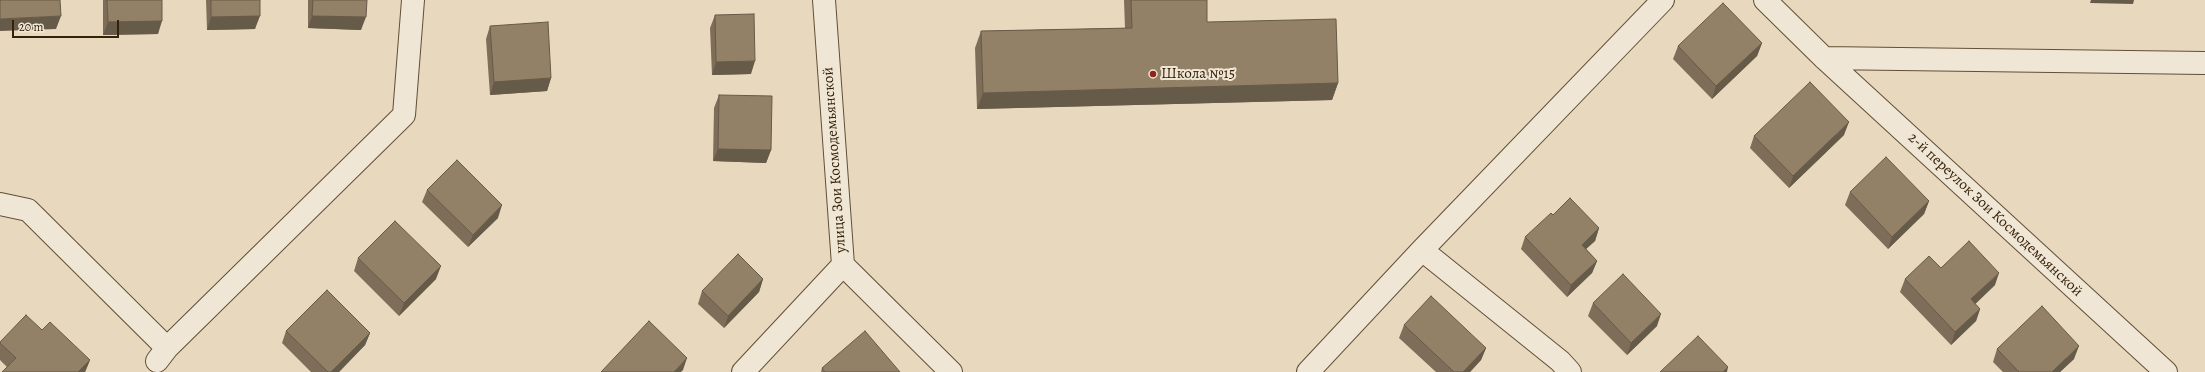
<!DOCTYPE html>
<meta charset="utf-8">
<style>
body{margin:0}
#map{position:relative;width:2205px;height:372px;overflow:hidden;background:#e8d8be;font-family:Alegreya,serif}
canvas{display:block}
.scale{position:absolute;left:12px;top:20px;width:107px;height:18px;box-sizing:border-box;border:2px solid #342108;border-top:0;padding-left:5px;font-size:12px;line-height:14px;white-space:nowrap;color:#342108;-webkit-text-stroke:3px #f0e6d5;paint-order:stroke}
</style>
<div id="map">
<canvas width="2205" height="372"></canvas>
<div class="scale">20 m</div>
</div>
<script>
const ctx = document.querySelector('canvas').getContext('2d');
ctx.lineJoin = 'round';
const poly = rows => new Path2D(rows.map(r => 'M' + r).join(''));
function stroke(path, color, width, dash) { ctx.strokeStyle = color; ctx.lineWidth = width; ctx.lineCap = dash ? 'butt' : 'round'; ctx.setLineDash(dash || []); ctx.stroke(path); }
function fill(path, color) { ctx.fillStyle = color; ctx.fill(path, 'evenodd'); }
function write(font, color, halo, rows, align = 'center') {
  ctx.font = font + ' Alegreya,serif'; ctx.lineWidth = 4; ctx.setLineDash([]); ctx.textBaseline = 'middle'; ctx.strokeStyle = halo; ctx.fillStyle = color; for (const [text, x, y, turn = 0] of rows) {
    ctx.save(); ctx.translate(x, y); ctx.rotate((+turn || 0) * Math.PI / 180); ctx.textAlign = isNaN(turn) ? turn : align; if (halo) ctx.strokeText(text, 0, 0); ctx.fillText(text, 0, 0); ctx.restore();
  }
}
const minor = poly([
 [824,0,843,265,951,372],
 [1765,0,1824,58,2166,372],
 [1824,58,2205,63],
 [0,204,28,210,167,348],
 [1422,250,1560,361,1570,372],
 [157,361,167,348,404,115,413,0],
 [743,372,843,265],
 [1308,372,1422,250,1663,0]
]);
stroke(minor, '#614f36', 24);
stroke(minor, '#f0e6d5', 22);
fill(poly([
 [103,0,162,0,158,34,103,35],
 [206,0,260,0,255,29,207,30],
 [308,0,367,0,361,30,308,28],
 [1124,0,1207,0,1207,22,1338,83,1332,100,977,109,975,48,981,31,1125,28],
 [715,15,751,74,712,75,710,28],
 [490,26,551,78,547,91,490,95,486,39],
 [1762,43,1757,56,1712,99,1673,59,1678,46],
 [719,95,771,150,766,163,713,161,714,108],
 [1844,135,1789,188,1750,148,1754,136],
 [427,190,498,218,468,247,422,202],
 [1850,192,1929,201,1924,214,1888,249,1845,205],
 [1553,215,1599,228,1595,241,1586,249,1597,261,1592,273,1567,297,1521,249,1525,237],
 [358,258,436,279,399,316,354,271],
 [763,279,759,292,724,328,698,304,702,291],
 [1905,279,1995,285,1975,304,1980,309,1976,321,1951,345,1900,292],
 [1593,303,1657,326,1627,355,1588,316],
 [1404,325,1486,348,1481,360,1470,372,1436,372,1399,338],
 [42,330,90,360,85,372,2,372,7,367,0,360,0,342],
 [286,331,370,333,365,345,339,372,311,372,282,343],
 [1997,349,2074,359,2060,372,2003,372,1993,362],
 [822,368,900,372,821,372]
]), '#7e6e59');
fill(poly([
 [2091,0,2134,0,2133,4,2090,3],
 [61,16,56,29,0,31,0,19],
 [260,16,255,29,207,30,211,17],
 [312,16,366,17,361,30,308,28],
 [162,21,158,34,103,35,108,22],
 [1762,43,1757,56,1712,99,1716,86],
 [755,61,751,74,712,75,716,62],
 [551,78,547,91,490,95,494,82],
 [1338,83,1332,100,977,109,983,93],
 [1849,122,1844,135,1789,188,1793,176],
 [718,149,771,150,766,163,713,161],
 [1929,201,1924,214,1888,249,1892,237],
 [502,205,498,218,468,247,473,235],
 [1599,228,1595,241,1577,257,1582,245],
 [1597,261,1592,273,1567,297,1571,285],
 [441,266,436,279,399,316,404,303],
 [1999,273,1995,285,1967,312,1971,299],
 [763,279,759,292,724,328,728,316],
 [1980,309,1976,321,1951,345,1955,332],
 [1661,314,1657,326,1627,355,1631,343],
 [370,333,365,345,339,372,331,372],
 [2079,346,2074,359,2060,372,2052,372],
 [1486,348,1481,360,1470,372,1463,372],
 [687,358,683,370,681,372,674,372],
 [90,360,85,372,78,372],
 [1728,367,1727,372,1723,372]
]), '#665a48');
const building = poly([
 [0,0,60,0,61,16,0,19,0,0],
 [107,0,162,0,162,21,108,22,107,0],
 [211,0,260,0,260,16,211,17,211,0],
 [313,0,367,0,366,17,312,16,313,0],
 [1131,0,1207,0,1207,22,1336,19,1338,83,983,93,981,31,1132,28,1131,0],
 [1723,3,1762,43,1716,86,1678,46,1723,3],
 [754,14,755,61,716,62,715,15,754,14],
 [548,22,551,78,494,82,490,26,548,22],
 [1810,82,1849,122,1793,176,1754,136,1810,82],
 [719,95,772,96,771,150,718,149,719,95],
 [1886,157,1929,201,1892,237,1850,192,1886,157],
 [457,160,502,205,473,235,427,190,457,160],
 [1570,198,1599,228,1582,245,1597,261,1571,285,1525,237,1551,213,1553,215,1570,198],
 [395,221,441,266,404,303,358,258,395,221],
 [1969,241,1999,273,1971,299,1980,309,1955,332,1905,279,1929,256,1941,268,1969,241],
 [738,254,763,279,728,316,702,291,738,254],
 [1623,274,1661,314,1631,343,1593,303,1623,274],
 [327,290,370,333,331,372,328,372,286,331,327,290],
 [1431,296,1486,348,1463,372,1454,372,1404,325,1431,296],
 [2042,306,2079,346,2052,372,2019,372,1997,349,2042,306],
 [26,315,42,330,50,322,90,360,78,372,2,372,16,358,0,343,0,342,26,315],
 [649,321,687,358,674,372,601,372,649,321],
 [865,331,900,372,825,372,822,368,865,331],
 [1698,336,1728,367,1723,372,1660,372,1698,336]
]);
fill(building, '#928067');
stroke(building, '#665a48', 1);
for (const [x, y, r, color] of [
 [1153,74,4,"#8f2418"]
]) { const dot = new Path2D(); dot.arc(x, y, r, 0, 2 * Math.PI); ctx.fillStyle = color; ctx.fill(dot); stroke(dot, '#f0e6d5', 1.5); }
write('15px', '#342108', '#f0e6d5', [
 ["Школа №15",1161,74]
], 'left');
write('15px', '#342108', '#f0e6d5', [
 ["улица Зои Космодемьянской",835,160,-94],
 ["2-й переулок Зои Космодемьянской",1995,215,43]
]);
</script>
